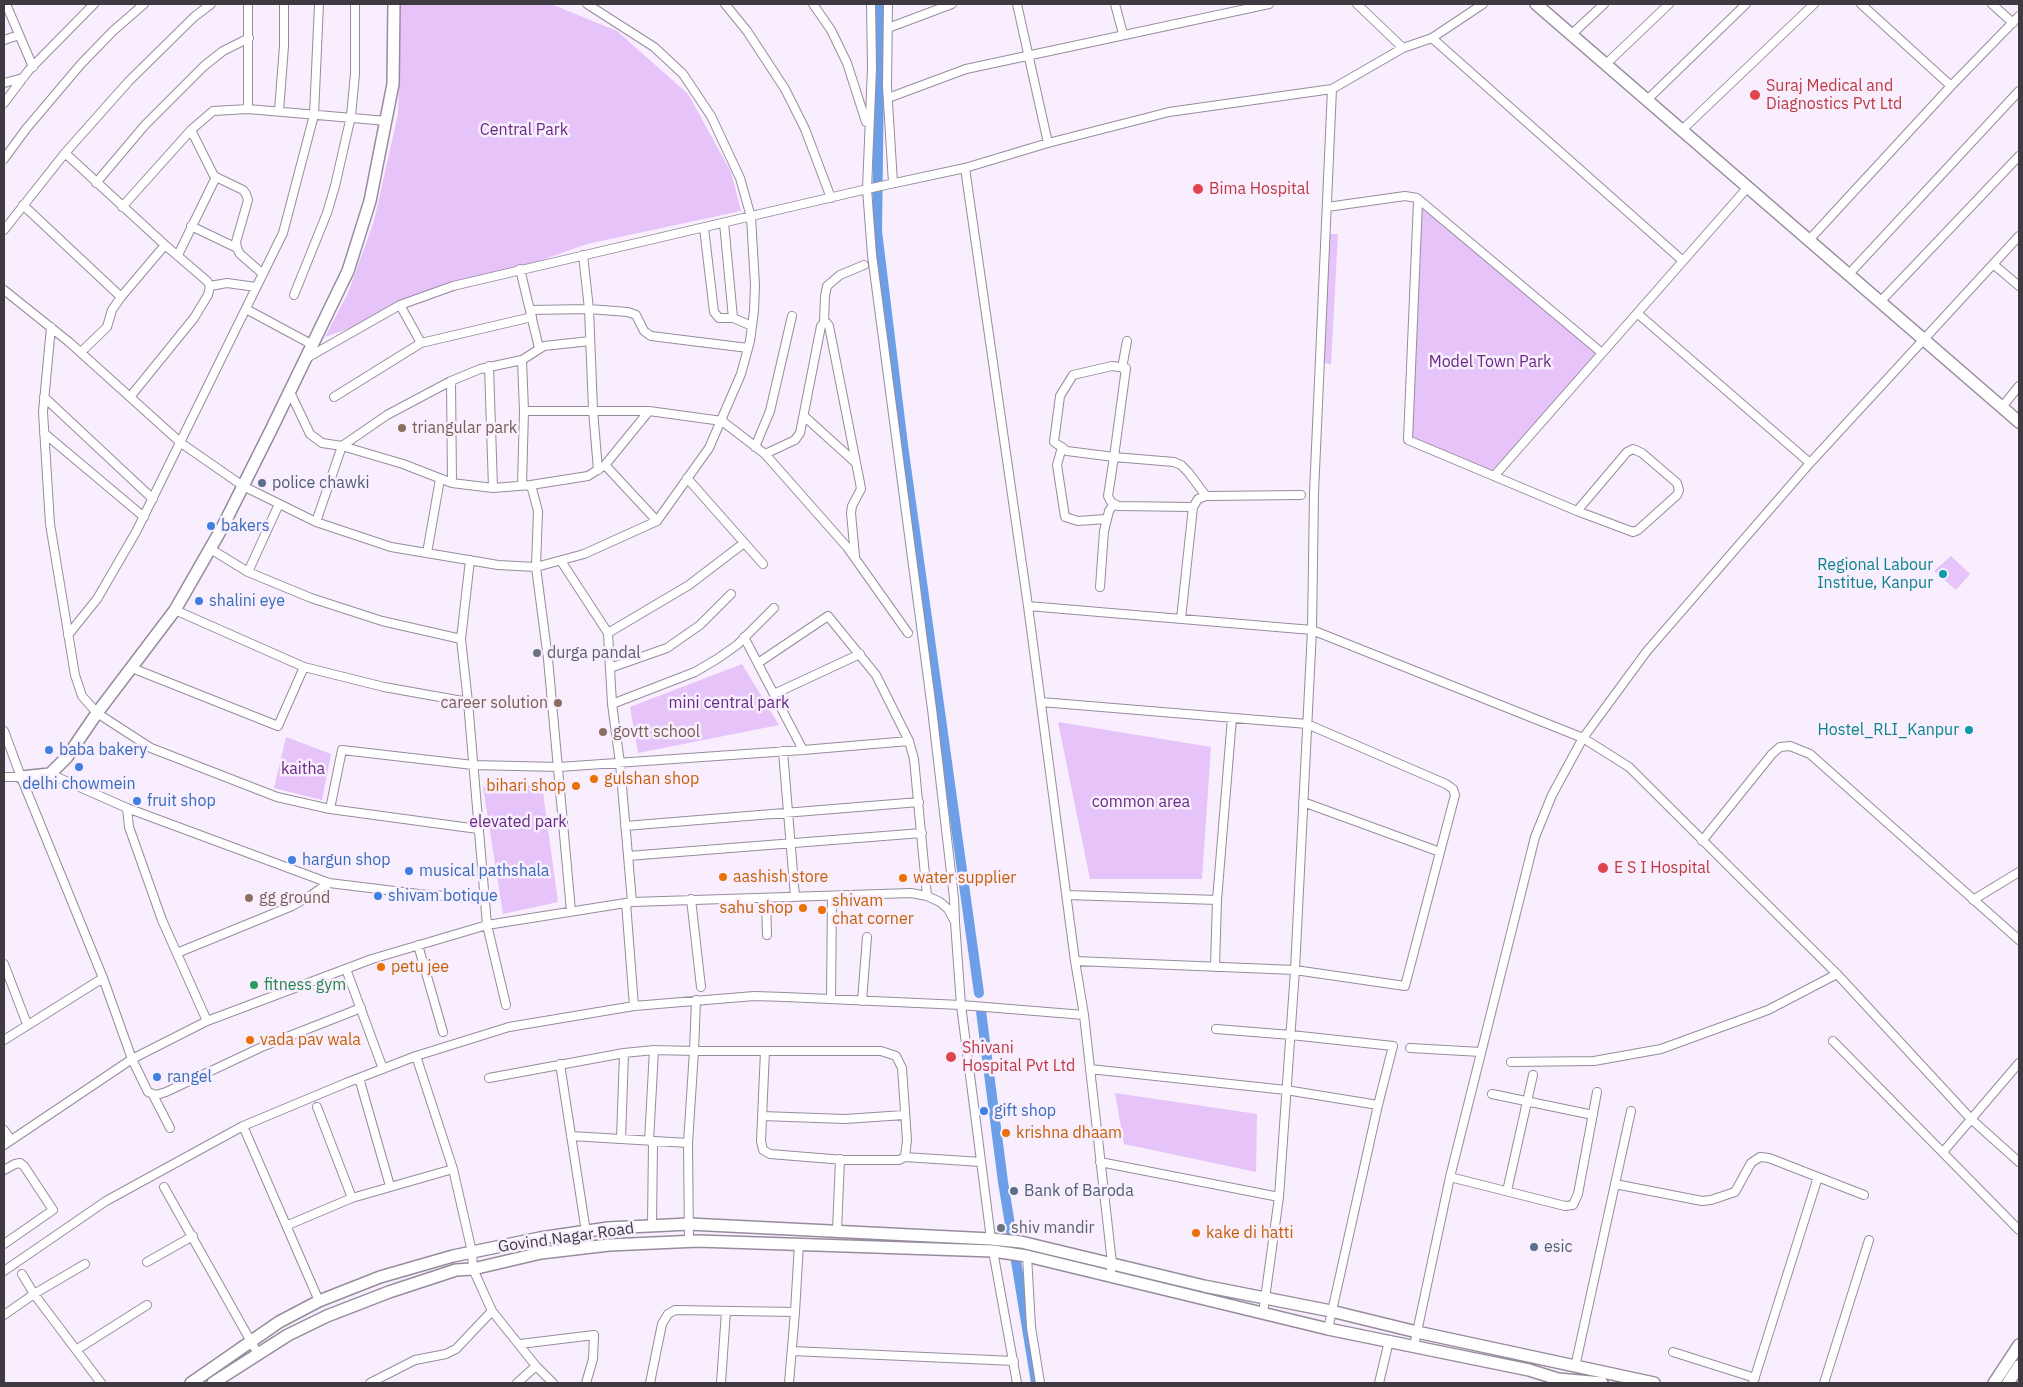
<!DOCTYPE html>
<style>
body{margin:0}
#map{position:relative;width:2023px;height:1387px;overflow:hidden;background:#f8eefd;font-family:"IBM Plex Sans",sans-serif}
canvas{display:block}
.frame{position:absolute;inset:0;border:5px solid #3f3a41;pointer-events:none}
</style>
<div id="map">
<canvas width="2023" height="1387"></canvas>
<div class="frame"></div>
</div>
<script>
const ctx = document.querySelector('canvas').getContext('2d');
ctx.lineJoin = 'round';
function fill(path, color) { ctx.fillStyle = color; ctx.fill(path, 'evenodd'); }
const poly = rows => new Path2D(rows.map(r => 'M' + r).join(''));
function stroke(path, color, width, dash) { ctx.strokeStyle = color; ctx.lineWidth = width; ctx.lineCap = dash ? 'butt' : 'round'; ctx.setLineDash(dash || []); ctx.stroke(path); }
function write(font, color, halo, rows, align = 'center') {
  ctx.font = font + ' "IBM Plex Sans",sans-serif'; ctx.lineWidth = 5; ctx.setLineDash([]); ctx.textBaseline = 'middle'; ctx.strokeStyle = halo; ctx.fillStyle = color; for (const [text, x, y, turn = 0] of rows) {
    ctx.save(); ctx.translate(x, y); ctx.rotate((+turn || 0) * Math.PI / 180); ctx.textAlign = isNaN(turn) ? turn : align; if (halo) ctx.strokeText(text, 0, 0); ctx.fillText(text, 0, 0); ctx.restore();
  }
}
fill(poly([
 [401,4,551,4,617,31,688,94,731,172,741,211,587,244,325,337,348,293,374,221,398,114],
 [1418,201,1602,353,1495,475,1408,440],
 [1329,234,1338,234,1331,364,1322,363],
 [1951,556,1970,574,1956,590,1934,571],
 [742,664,779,725,638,753,630,707],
 [1058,722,1211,747,1202,879,1090,879],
 [286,737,331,754,322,800,274,788],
 [542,785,558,902,503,914,483,787],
 [1115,1093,1257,1114,1256,1172,1124,1144]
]), '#e6c3f9');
stroke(poly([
 [880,4,877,231,903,445,979,993],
 [981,1011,1003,1182,1036,1383]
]), '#6c9fe8', 10);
const street = poly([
 [6,4,33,67],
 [725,4,747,31,785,89,805,129,831,198],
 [813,4,831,30,847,63,866,122],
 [871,4,872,68,867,189,872,255,932,709,954,898,955,921],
 [888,4,887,86,893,183],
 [1017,4,1048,143],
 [1115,4,1123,34],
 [1357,4,1403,48],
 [1861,4,1951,86],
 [1992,4,2013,23],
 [888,28,952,4],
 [1572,34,1604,4],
 [1432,38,1683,261],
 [4,40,19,35],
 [1606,64,1669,4],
 [4,83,23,78],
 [888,98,966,69,1269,4],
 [1647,100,1746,4],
 [4,103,29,70,94,4],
 [248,109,248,4],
 [279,111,284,46,284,4],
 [191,130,213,174,216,177,243,190,246,194,248,200,236,242,237,248,240,254,263,274],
 [1682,130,1814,4],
 [65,153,165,245,121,297,112,310,107,327,81,352],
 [4,159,26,129,81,64,113,31,144,4],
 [965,168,1028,606,1075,961,1084,1015,1112,1263,1110,1277],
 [96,183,145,125,204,66,223,51,249,38],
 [1417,198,1602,353],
 [23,205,121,297],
 [122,207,191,130,213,111,248,109,387,121],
 [1327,207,1405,196,1417,198,1418,201,1408,440,1577,511,1633,532,1638,530,1677,495,1679,490,1677,483,1642,453,1633,449,1627,452,1577,511],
 [724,223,733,318,752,326],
 [191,226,237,248],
 [704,228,714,312,719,318,733,318],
 [4,230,65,153,129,81,194,17,211,4],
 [1809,240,1951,86,2019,16],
 [178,255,216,177],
 [583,255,589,309,593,410,598,470],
 [1993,264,2019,286],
 [520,269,539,348],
 [1849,274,2019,91],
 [210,286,227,283,256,287],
 [4,290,69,342,181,443,243,486,316,522,391,547,498,565,536,567,584,554,657,521,709,448,741,374,750,341,754,311,755,285,751,217,740,178,711,116,683,74,654,47,587,4],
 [294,295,327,213,335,186,351,116,355,74,355,4],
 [1880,302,2019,156],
 [246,309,311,344],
 [530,310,589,309,628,312,636,315,644,331,651,336,748,348],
 [1637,313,1810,463],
 [824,323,825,296,827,286,840,275,864,265],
 [51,327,43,412,50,524,75,675,82,696,97,713,151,748,277,797,330,809,478,829],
 [421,343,532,317],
 [305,359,400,305,453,286,867,189,965,168,1048,143,1169,112,1332,89,1403,48,1432,38,1483,4],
 [522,360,544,346,590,341],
 [489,366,493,488],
 [1122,368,1127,341],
 [451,381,452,483],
 [289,390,310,434,322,443,342,446,387,415,451,381,480,369,522,360,524,411,522,485],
 [44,397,153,499],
 [130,397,194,318,208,295,210,286,207,281,165,245],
 [334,397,421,343,400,305],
 [2002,407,2019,386],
 [524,411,649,411,722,421,765,454,847,547,908,633],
 [804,416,856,463],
 [44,433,144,517],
 [755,447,770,411,792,316],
 [1062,447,1057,465,1065,517,1078,521,1106,519],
 [765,454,795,440,800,433,821,326,824,323,827,323,829,326,860,483,861,489,852,506,851,513,855,556],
 [605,465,649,411],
 [1495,475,1748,187],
 [687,478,763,564],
 [531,485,588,476,605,465,657,521],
 [1193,507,1118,506,1111,502,1108,496,1114,457,1126,368,1112,366,1073,375,1060,396,1054,442,1067,451,1114,457,1174,462,1181,465,1188,472,1206,496],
 [316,522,342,446,403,464,452,483,493,488,531,485,538,511,536,567,548,659,571,911],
 [209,548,248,572,311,598,382,621,461,639],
 [427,553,440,479],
 [470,560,461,639,468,702,487,925,506,1005],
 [561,561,608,633,612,704,695,672,717,659,737,645,774,608],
 [248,572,279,504],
 [1100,587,1104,531,1109,511,1114,504],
 [1028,606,1312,630,1583,738,1629,767,1837,974,1971,1119,2019,1162],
 [175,610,304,667,384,687,468,702],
 [1181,619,1193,507,1198,499,1206,496,1301,495],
 [608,633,689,585,744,543],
 [68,635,97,599,136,532,283,233,314,115,319,4],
 [744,637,803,750],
 [758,663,828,616,876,675,909,741,914,759,927,896],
 [132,668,278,726,304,667],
 [610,668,667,648,700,625,731,594],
 [774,694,860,654],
 [1041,702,1307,724,1446,784,1453,789,1455,795,1405,986,1295,970,1075,961],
 [612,704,620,763,632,902],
 [4,731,21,777,103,978,132,1059,148,1092,156,1095,166,1092,264,1046,361,1008],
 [783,751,795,897],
 [50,774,127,808,329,883,419,894,485,899],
 [4,777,21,777],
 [1303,802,1440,852],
 [127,808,129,827,162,920,207,1021],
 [330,809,342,750,473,765,559,767,803,750,909,741],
 [625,826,919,802],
 [1702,841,1772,754,1780,747,1790,746,1810,754,2019,940],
 [628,856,922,833],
 [1067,895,1217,900],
 [766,898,767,935],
 [691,899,701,987],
 [1973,900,2019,872],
 [626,903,634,1006],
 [418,945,443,1032],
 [177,953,292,906,310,896,329,883],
 [4,964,27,1024],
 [1215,967,1217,900,1232,718],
 [346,969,383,1069],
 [831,999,832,896],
 [862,1001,867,937],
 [1216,1029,1291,1035,1393,1046,1378,1105,1328,1329],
 [4,1040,103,978],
 [1833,1041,2019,1230],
 [1410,1048,1481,1052],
 [765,1051,761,1141,763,1150,770,1154,844,1160,899,1160,905,1157,981,1162],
 [416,1056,453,1169,472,1252,473,1269,492,1311,536,1366,553,1383],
 [1511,1062,1594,1061,1661,1049,1768,1010,1837,974],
 [560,1064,586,1232],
 [1090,1069,1286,1090,1378,1105],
 [359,1078,390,1186],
 [489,1078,624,1053,654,1050,694,1051,696,1000],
 [1492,1094,1593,1115],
 [153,1095,170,1128],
 [317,1107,352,1198],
 [762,1116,845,1119,904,1115],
 [243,1126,346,1083,416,1056,509,1027,634,1006,754,996,785,997,961,1005,1084,1015],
 [4,1130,11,1140],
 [571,1136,688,1143],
 [621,1139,624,1053],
 [649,1141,654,1050],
 [4,1145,132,1059,207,1021,372,959,487,925,632,902,911,893,927,896,940,902,948,909,955,922,961,1005,991,1239],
 [1943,1152,2019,1063],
 [1100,1162,1279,1197],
 [4,1170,15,1164,20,1163,24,1166,53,1210,4,1244],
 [1450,1177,1565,1206,1573,1205,1578,1194,1597,1092],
 [1615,1184,1702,1201,1711,1200,1735,1192,1751,1163,1760,1157,1769,1158,1864,1195],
 [164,1187,258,1354],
 [1507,1191,1533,1075],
 [288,1225,352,1198,453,1169],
 [652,1226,653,1141],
 [837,1231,840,1159],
 [689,1241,688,1143,694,1051,881,1051,896,1056,902,1068,907,1140,905,1157],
 [993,1251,1017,1383],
 [1027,1256,1031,1327,1040,1383],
 [147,1262,193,1236],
 [4,1271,106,1201,243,1126,319,1301],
 [22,1274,34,1294,101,1383],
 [1263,1313,1279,1197,1295,970,1312,630,1314,493,1332,89],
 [4,1315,34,1294,85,1264],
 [520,1344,594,1335,593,1359,586,1383],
 [1414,1346,1450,1177,1535,837,1552,795,1583,738,1647,651,1810,463,2019,236],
 [76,1350,147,1305],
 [792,1351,1014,1361],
 [1673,1352,1755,1378],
 [1575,1367,1631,1111],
 [370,1383,415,1360,446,1354,456,1349,492,1311],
 [517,1383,536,1366],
 [650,1383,662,1324,668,1314,675,1310,795,1312],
 [721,1383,726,1311],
 [789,1383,795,1312,799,1244],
 [1379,1383,1389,1341],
 [1753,1383,1818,1177],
 [1824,1383,1869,1240]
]);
const secondary = poly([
 [1536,4,2019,422],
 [21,777,50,774,67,757,97,713,175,610,222,528,271,430,348,271,370,201,393,84,394,4],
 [191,1383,279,1322,319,1301,380,1277,453,1256,540,1238,608,1228,689,1224,991,1239,1021,1242,1204,1286,1331,1311,1417,1332,1654,1383],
 [213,1383,288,1335,327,1316,389,1292,456,1270,473,1269,541,1253,609,1245,698,1241,993,1251,1027,1256,1328,1329,1529,1370,1558,1379,1602,1383],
 [1994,1383,2019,1345],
 [2008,1383,2019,1366]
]);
stroke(street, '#978c9d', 10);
stroke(secondary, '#978c9d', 14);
stroke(street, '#fff', 8);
stroke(secondary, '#fff', 11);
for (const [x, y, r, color] of [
 [1755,95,6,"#e0444e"],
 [1198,189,6,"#e0444e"],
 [402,428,5,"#8d6e63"],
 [262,483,5,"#5c6f8a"],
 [211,526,5,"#3f7fe0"],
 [1943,574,5,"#0f9aa8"],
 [199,601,5,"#3f7fe0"],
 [537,653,5,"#6b7280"],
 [558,703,5,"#8d6e63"],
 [1969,730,5,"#0f9aa8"],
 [603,732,5,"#8d6e63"],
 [49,750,5,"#3f7fe0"],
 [79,767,5,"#3f7fe0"],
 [594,779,5,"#e8710a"],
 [576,786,5,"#e8710a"],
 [137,801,5,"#3f7fe0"],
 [292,860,5,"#3f7fe0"],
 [1603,868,6,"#e0444e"],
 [409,871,5,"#3f7fe0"],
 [723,877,5,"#e8710a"],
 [903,878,5,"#e8710a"],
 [378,896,5,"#3f7fe0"],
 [249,898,5,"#8d6e63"],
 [803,908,5,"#e8710a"],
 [822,910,5,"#e8710a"],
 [381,967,5,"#e8710a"],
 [254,985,5,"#2e9e5b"],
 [250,1040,5,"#e8710a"],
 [951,1057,6,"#e0444e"],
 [157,1077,5,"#3f7fe0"],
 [984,1111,5,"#3f7fe0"],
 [1006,1133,5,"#e8710a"],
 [1014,1191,5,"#5c6f8a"],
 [1001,1228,5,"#6b7280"],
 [1196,1233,5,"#e8710a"],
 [1534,1247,5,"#5c6f8a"]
]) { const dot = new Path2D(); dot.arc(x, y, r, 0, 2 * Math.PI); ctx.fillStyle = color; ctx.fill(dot); stroke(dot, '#f8eefd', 2); }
write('16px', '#be3a42', '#f8eefd', [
 ["Suraj Medical and",1766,86],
 ["Diagnostics Pvt Ltd",1766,104],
 ["Bima Hospital",1209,189],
 ["E S I Hospital",1614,868],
 ["Shivani",962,1048],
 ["Hospital Pvt Ltd",962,1066]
], 'left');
write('16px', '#682984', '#f8eefd', [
 ["Central Park",524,130],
 ["Model Town Park",1490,362],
 ["mini central park",729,703],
 ["kaitha",303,769],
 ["common area",1141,802],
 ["elevated park",518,822]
]);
write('16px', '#785e54', '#f8eefd', [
 ["triangular park",412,428],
 ["career solution",548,703,"right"],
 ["govtt school",613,732],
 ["gg ground",259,898]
], 'left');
write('16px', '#4e5e75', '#f8eefd', [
 ["police chawki",272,483],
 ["Bank of Baroda",1024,1191],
 ["esic",1544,1247]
], 'left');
write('16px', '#366cbe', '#f8eefd', [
 ["bakers",221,526],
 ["shalini eye",209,601],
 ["baba bakery",59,750],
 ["delhi chowmein",79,784,"center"],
 ["fruit shop",147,801],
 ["hargun shop",302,860],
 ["musical pathshala",419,871],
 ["shivam botique",388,896],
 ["rangel",167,1077],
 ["gift shop",994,1111]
], 'left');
write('16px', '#0d838f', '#f8eefd', [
 ["Regional Labour",1933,565],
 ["Institue, Kanpur",1933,583],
 ["Hostel_RLI_Kanpur",1959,730]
], 'right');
write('16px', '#5b616d', '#f8eefd', [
 ["durga pandal",547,653],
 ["shiv mandir",1011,1228]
], 'left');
write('16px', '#c56008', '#f8eefd', [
 ["gulshan shop",604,779],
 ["bihari shop",566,786,"right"],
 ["aashish store",733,877],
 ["water supplier",913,878],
 ["shivam",832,901],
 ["chat corner",832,919],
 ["sahu shop",793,908,"right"],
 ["petu jee",391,967],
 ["vada pav wala",260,1040],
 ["krishna dhaam",1016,1133],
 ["kake di hatti",1206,1233]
], 'left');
write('16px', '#27864d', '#f8eefd', [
 ["fitness gym",264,985]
], 'left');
write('16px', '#3f3a41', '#f8eefd', [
 ["Govind Nagar Road",566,1238,-8]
]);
</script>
